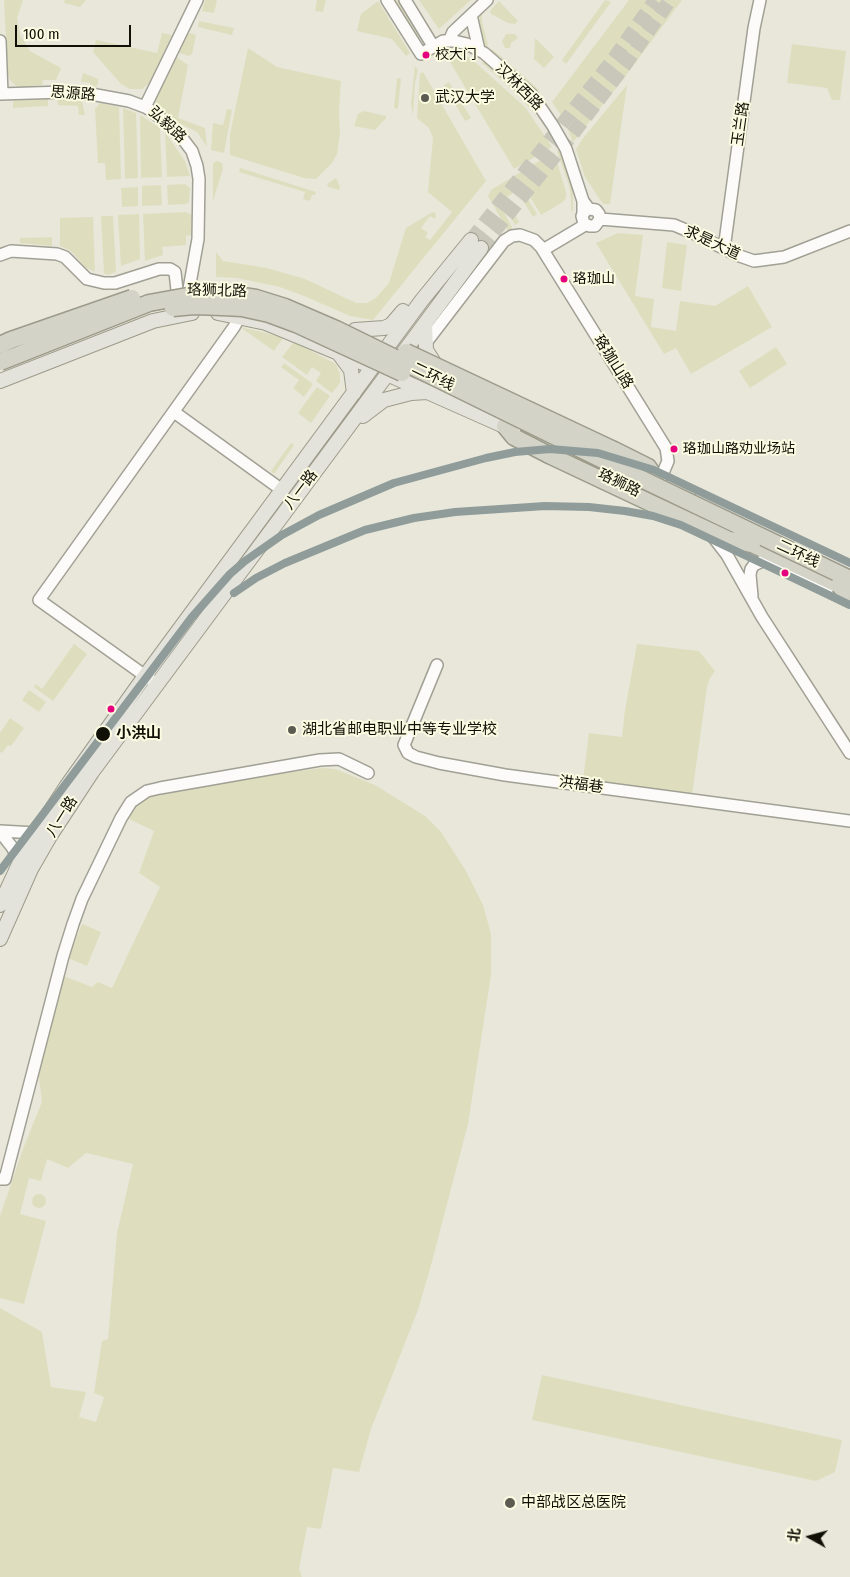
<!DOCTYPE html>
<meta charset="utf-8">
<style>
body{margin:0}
#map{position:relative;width:850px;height:1577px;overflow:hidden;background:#e8e7da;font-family:"Fira Sans Condensed","Noto Sans SC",sans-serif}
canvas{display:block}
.north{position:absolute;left:785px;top:1512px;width:50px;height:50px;-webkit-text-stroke:4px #fbfbe1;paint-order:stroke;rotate:277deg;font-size:14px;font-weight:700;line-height:20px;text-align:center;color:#101007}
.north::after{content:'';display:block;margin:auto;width:18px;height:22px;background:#101007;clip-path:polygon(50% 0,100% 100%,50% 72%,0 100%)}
.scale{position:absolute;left:15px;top:25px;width:116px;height:22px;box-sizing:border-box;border:2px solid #101007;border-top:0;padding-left:6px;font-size:15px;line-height:18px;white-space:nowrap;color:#101007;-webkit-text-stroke:4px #fbfbe1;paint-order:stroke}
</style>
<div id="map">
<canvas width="850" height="1577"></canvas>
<div class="north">北</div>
<div class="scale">100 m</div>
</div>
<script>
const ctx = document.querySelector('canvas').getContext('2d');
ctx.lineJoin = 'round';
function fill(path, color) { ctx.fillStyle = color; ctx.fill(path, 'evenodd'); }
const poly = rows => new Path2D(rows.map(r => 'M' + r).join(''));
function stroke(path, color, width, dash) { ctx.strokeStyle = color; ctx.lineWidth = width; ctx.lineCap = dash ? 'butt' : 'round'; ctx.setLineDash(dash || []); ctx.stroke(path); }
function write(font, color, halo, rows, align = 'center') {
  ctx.font = font + ' "Fira Sans Condensed","Noto Sans SC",sans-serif'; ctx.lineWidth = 4; ctx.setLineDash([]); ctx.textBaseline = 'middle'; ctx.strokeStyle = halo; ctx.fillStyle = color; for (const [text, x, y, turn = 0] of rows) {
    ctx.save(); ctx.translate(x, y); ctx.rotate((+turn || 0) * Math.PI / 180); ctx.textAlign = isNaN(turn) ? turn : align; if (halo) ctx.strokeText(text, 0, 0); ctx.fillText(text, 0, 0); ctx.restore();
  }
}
fill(poly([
 [4,0,23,0,17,18,20,35,30,51,61,68,56,80,43,80,42,85,22,87,15,85,10,80,8,75],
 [65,0,86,0,80,7,64,3],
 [205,0,217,0,214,13,202,11],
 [317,0,326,0,323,12,315,11],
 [392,0,399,0,420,32,420,38,417,38],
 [419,0,471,0,439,29],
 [605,0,611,2,566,64,562,60],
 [629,0,682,0,621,82,573,142,564,120,552,102],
 [378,1,410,53,406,56,392,39,357,31,361,14],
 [499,1,518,21,515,24,508,23,491,14,490,11],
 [482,9,482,22,488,45,485,47,479,22,480,12],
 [199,21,234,28,232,35,198,27],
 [186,32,196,35,192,54,189,56,177,52],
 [162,33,172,35,150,82,142,89,130,89,121,84,93,52,96,40,157,53],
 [506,34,515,34,518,38,511,43,510,48,505,48,502,41],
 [535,38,554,57,544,68,534,59],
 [792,44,846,51,840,100,832,100,827,88,787,83],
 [248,48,277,67,341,81,339,111,340,133,337,154,332,163,316,179,304,178,230,155,230,134],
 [492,49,526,78,539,90,536,92,490,52],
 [456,52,467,56,476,63,525,107,552,147,514,169,447,57],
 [175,56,188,65,178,118,205,128,207,147,197,132,169,118,153,102],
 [484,61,518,89,537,111,534,113,515,92,482,63],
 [415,66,418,70,415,83,413,115,411,104],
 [423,72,486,181,373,320,350,316,304,296,280,287,237,278,216,277,216,252,223,261,267,268,305,279,356,303,367,303,376,298,389,283,406,228,431,213,434,212,436,215,435,219,430,216,421,228,428,233,425,237,430,240,452,212,428,192,433,138,429,128,417,118,420,74],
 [83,73,98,79,98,84,94,90,90,89,90,83,81,82],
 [397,78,401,79,398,108,396,109,394,107],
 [449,82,471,118,465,121,444,85],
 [627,85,610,204,603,204,585,177,576,149,584,137],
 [57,98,82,101,85,115,79,115,78,106,58,105],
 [48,99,48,106,13,108,13,101],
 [100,103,119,107,121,179,106,180,105,163,98,163,95,109],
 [123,108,136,113,138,178,125,179],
 [227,109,232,110,224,153,211,150,213,123,223,125],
 [364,111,386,116,386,118,375,130,354,126,358,114],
 [140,115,160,128,162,177,141,178],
 [165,132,185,161,190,176,167,177],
 [559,150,573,190,573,211,571,211,571,198,569,185,557,151],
 [554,152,566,192,566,198,563,202,541,215,524,187,521,188,537,214,533,217,517,191,505,198,519,222,515,225,501,201,498,202,512,227,512,231,509,233,488,196,491,190],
 [217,161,222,163,223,169,213,201,213,163],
 [240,168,316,192,315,195,312,195,310,201,303,199,305,192,239,172],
 [336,178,340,187,339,190,328,187,327,184],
 [185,184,190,188,189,202,186,204,168,205,167,185],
 [161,185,162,205,142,206,142,186],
 [138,187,138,206,122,207,121,188],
 [186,212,192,215,191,235,186,236,186,245,162,247,163,255,145,261,143,214],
 [139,214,140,259,121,266,118,215],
 [101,216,113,216,116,272,107,275,104,273],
 [93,217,95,272,85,267,71,251,60,246,60,218],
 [618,233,643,235,635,296,654,299,651,327,676,331,680,301,715,306,748,286,772,327,691,374,676,348,664,354,596,243],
 [52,237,52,246,20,243,20,238],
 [667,242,687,245,681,291,662,288],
 [240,327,262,332,283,338,274,351],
 [294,342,336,364,340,374,340,383,332,393,316,381,321,373,312,367,307,375,282,357],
 [776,347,787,364,750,388,739,371],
 [284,363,313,384,304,397,293,388,299,380,281,367],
 [317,387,330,396,311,423,298,413],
 [291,443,294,445,274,474,271,471],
 [74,644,87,654,53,701,34,687,36,684,42,689],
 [637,644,699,651,715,671,710,678,707,687,692,795,583,780,589,733,622,737,625,710],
 [29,690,46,702,39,712,22,700],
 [10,718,24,728,11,746,8,745,2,753,0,752,0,733],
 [321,768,335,769,375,785,425,816,441,832,466,871,483,905,491,934,491,975,468,1124,430,1269,418,1310,371,1429,359,1472,333,1468,321,1529,307,1527,299,1569,302,1577,0,1577,0,1308,42,1332,51,1387,86,1392,79,1417,96,1422,104,1397,94,1393,102,1341,108,1339,117,1233,133,1164,86,1153,68,1168,47,1159,41,1181,29,1178,20,1214,46,1221,24,1304,0,1298,0,1216,23,1149,42,1102,38,1070,61,975,92,987,98,982,112,988,160,887,139,873,154,831,127,818,138,804,154,795,181,788],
 [82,924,101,932,87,966,68,958],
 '32 1201a7 7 0 1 1 14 0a7 7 0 1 1-14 0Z',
 [542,1375,842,1440,835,1472,816,1481,532,1420]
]), '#dedebf');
stroke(poly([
 [471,240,615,57,655,0],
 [481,248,575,131,625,65,670,0]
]), '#c8c7ba', 14, [14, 7]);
const minor = poly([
 [387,0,421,54,443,41,454,41,467,44,484,53,532,95,553,126,566,149,583,201,583,215],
 [405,0,433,46],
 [471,15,479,50],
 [0,41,2,94],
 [449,41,453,32,487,0],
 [0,94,64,92,91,94,129,101,145,107,152,111,179,134,192,151,197,166,199,179,198,239,189,289],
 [145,107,197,0],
 [583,201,589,209,596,210,599,214,600,219,595,226,590,226,584,224,582,216,586,210],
 [600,219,674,225,693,233,737,255,754,261,784,257,850,231],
 [724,249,754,28,760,0],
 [543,250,585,225],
 [0,255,11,251,57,254,65,257,87,279,104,283,115,283,159,269,170,269,175,272,177,290],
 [425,344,504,241,512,236,520,235,534,240,541,247,666,448,668,461,660,480],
 [174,412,282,490],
 [710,533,727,555,762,617,850,753],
 [764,560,850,602],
 [752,596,750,575,751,569,754,565,771,557],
 [437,665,404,745,408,753,416,757,439,763,505,775,850,821],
 [151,680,39,600,234,327,240,316],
 [0,831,36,833],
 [0,832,12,847,20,862],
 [0,1179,5,1179,63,956,73,924,82,899,121,818,131,802,147,791,160,788,320,760,339,759,368,773]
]);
const major = poly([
 [218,313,266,323,363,363],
 [425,324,426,350,438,369],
 [355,330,384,328,391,325,403,311],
 [340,355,351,370,354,393],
 [387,374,513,430],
 [0,381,153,321,192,313],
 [363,416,384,400,411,393,428,392],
 [701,499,850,568],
 [0,905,20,862,36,833,66,787,145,676,388,346,422,300,471,240],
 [0,939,31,869,50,836,92,772,481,248]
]);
const highway = poly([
 [505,426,514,437,549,455],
 [614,450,648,467,656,479],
 [752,544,850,590]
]);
stroke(minor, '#a0a095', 14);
stroke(major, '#9c9b8a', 16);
stroke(highway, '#9c9b8a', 19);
stroke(minor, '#fcfbf9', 11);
stroke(major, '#e3e3dc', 14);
stroke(highway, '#d3d3c7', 16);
const highwayBridge = poly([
 [173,308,194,306,222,307,242,308,269,314,296,324,402,373],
 [0,345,11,340,132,298],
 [406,352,614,450],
 [0,362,149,303,193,295,236,295,256,298,285,307,336,329,654,485,850,579],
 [549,455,729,540,752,544],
 [839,585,850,597]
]);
stroke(highwayBridge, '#9c9b8a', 19, []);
stroke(highwayBridge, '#d3d3c7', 16);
stroke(poly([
 [234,593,256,578,285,563,365,530,414,518,455,512,545,506,589,507,625,511,653,516,681,525,850,605],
 [0,871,192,617,230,574,245,561,282,535,319,515,394,483,486,458,515,452,550,449,598,453,654,470,850,563]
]), '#8f9c9a', 8);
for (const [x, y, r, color] of [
 [426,55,4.5,"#e5007d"],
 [425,98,5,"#5c5b51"],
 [564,279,4.5,"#e5007d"],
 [674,449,4.5,"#e5007d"],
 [785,573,4.5,"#e5007d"],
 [111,709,4.5,"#e5007d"],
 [292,730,5,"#5c5b51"],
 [103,734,8,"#101007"],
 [510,1503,6,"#5c5b51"]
]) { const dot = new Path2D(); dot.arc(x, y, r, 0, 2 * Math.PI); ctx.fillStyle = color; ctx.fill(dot); stroke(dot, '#fbfbe1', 2); }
write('14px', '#101007', '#fbfbe1', [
 ["校大门",435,55],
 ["珞珈山",573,279],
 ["珞珈山路劝业场站",683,449]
], 'left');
write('15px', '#101007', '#fbfbe1', [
 ["汉林西路",519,87,45],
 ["思源路",73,94,4],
 ["玉兰路",741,124,-82],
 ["弘毅路",167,125,43],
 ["求是大道",712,243,25],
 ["珞狮北路",217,291,2],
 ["珞珈山路",613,362,58],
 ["二环线",433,377,26],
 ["珞狮路",619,483,26],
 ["八一路",301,490,-53],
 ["二环线",798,554,25],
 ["洪福巷",581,785,8],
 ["八一路",62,817,-58]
]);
write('15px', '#101007', '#fbfbe1', [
 ["武汉大学",435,98],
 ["湖北省邮电职业中等专业学校",302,730],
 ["中部战区总医院",521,1503]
], 'left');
write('bold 15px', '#101007', '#fbfbe1', [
 ["小洪山",116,734]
], 'left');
</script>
